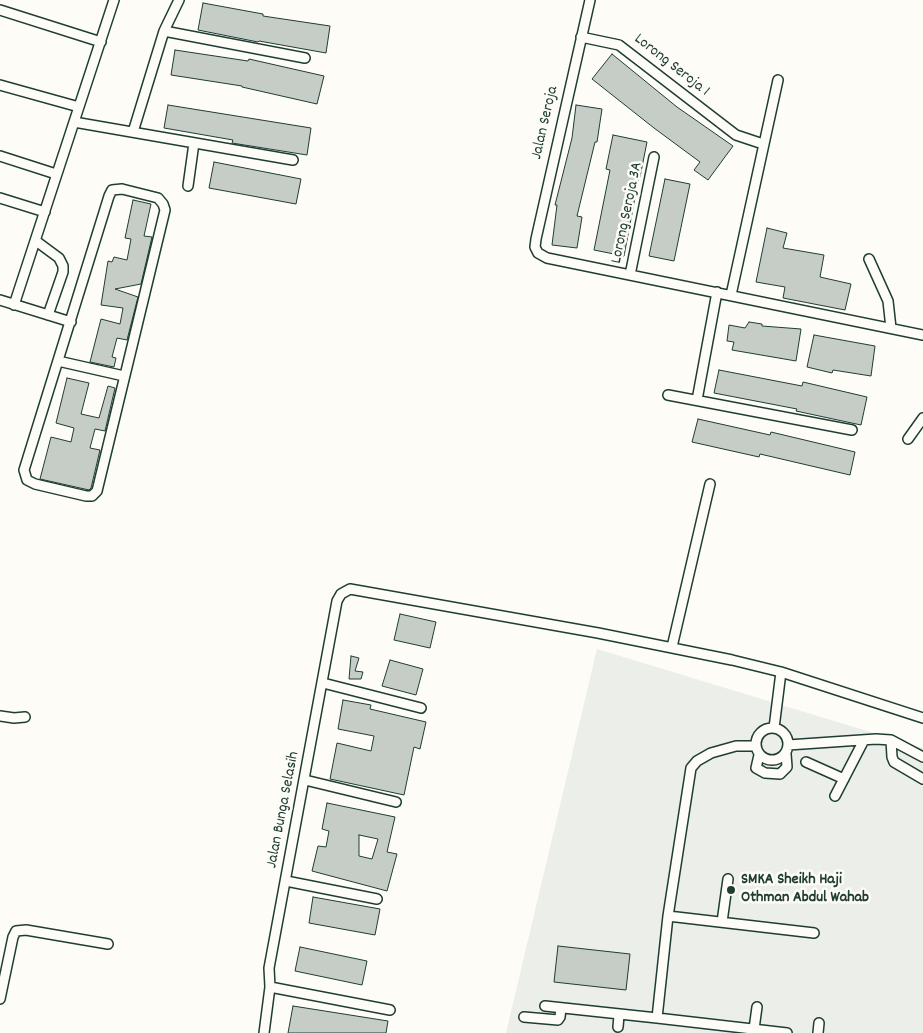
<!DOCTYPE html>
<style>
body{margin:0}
canvas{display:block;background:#fdfcf7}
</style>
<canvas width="923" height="1033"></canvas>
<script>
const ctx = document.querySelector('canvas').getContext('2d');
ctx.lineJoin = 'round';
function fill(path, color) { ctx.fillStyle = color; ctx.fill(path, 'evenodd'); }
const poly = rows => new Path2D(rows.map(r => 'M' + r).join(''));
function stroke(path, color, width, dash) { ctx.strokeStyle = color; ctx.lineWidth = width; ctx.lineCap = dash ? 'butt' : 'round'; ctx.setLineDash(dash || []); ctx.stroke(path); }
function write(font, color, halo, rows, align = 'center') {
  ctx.font = font + ' Dekko,sans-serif'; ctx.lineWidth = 5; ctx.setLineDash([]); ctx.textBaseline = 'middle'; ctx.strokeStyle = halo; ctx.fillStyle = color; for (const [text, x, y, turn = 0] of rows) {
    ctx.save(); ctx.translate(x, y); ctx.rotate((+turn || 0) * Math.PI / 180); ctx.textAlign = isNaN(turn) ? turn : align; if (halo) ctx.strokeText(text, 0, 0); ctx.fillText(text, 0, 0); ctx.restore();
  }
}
fill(poly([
 [597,649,923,748,923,1033,506,1033]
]), '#eceee9');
const building = poly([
 [203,3,263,14,263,16,330,26,326,53,259,41,258,42,198,30,203,3],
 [175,50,248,61,249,59,324,76,317,104,242,87,242,86,171,75,175,50],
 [612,54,677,107,733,146,708,180,694,170,700,162,654,128,592,79,612,54],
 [168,105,311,128,307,155,232,143,233,140,164,128,168,105],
 [576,105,602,109,597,142,595,142,577,216,582,217,577,248,552,245,557,205,555,205,572,138,576,105],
 [613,135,647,142,640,177,639,176,624,256,594,250,610,170,606,169,613,135],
 [214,162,301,179,296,204,209,188,214,162],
 [665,179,690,184,674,261,649,256,665,179],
 [133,200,151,204,144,236,152,237,141,284,115,289,138,297,127,340,117,338,112,357,116,358,114,367,90,362,101,319,120,324,123,308,101,305,108,261,112,262,114,257,127,260,131,239,125,238,133,200],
 [767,228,787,233,783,248,824,255,820,277,851,284,845,310,783,298,785,287,756,282,767,228],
 [749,322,762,324,762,326,801,329,796,361,732,350,734,342,727,341,729,325,745,328,749,322],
 [814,335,875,346,871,376,833,370,832,373,807,367,814,335],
 [719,370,802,386,803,382,867,397,861,425,796,411,797,409,714,393,719,370],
 [67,378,89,383,81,414,99,418,108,386,115,388,105,431,95,429,90,448,100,450,91,488,89,490,40,479,51,437,71,442,74,428,56,423,67,378],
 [698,419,770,435,771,432,855,452,850,475,760,454,759,457,692,442,698,419],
 [400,614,436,622,430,648,394,640,400,614],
 [351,656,359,658,355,671,363,672,361,679,349,679,351,656],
 [390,660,423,669,416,695,382,686,390,660],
 [343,700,371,705,370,709,426,722,420,749,414,747,404,795,330,779,337,743,371,751,374,736,338,729,343,700],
 [327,803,395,817,387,852,397,854,387,891,312,871,318,846,326,847,329,831,322,829,327,803],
 [359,835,378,839,372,859,359,856,359,835],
 [313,897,380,909,375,935,309,923,313,897],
 [558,946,630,954,626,990,554,982,558,946],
 [300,947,367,961,362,985,295,971,300,947],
 [293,1006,388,1021,386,1033,288,1033,293,1006]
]);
fill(building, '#c6cdc7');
stroke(building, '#1f3d34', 1);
const minor = poly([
 [590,0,536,239,535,247,538,253,547,258,923,335],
 [0,10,101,42],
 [164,31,305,58],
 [581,37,619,45,736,135,763,144],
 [0,85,79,107],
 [74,122,293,160],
 [133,132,164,31,179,0],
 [0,156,56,174],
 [188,186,194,143],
 [122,189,158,198,163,204,165,210,97,491,92,496,86,496,35,484,27,480,24,470,109,196,112,190,122,189],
 [0,198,45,212],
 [36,241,59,258,63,266,63,272,48,315],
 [869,259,888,301,891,328],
 [630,275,654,157],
 [731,295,778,80],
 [0,300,71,322],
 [14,305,114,0],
 [58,361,124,376],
 [668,395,852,430],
 [697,400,717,292],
 [908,439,923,418],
 [672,647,710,484],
 [323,683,421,708],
 [0,716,14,718,25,717],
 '756 744a16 16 0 1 1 32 0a16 16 0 1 1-32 0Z',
 [774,728,781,672],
 [891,740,892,757,894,762,923,779],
 [788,745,876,739,891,740,923,757],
 [755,746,736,746,711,753,697,761,691,768,668,916,657,1018,787,1033],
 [759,755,756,768,765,773,780,774,787,767,786,754],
 [806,762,844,779],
 [305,780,396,802],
 [835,796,864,740],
 [286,881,377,899],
 [668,916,814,933],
 [722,922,728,879],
 [270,987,390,1010],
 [0,999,13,937,16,931,26,930,108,944],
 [545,1006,657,1018],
 [524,1017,558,1020,560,1017,561,1008],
 [618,1027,619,1015],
 [754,1029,757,1007],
 [264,1033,270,987,269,968,337,601,341,594,350,589,598,633,732,660,781,672,923,718],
 [818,1033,819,1023]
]);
stroke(minor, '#1f3d34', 12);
stroke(minor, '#fdfcf7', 9);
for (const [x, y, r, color] of [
 [731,890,5,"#1f3d34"]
]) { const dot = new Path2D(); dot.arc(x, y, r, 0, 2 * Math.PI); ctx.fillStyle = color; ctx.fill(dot); stroke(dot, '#fdfcf7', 2); }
write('16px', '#1f3d34', '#fdfcf7', [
 ["Lorong Seroja 1",671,66,38],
 ["Jalan Seroja",546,123,-77],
 ["Lorong Seroja 3A",628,213,-78],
 ["Jalan Bunga Selasih",284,810,-79]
]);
write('bold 16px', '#1f3d34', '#fdfcf7', [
 ["SMKA Sheikh Haji",741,881],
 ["Othman Abdul Wahab",741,899]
], 'left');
</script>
